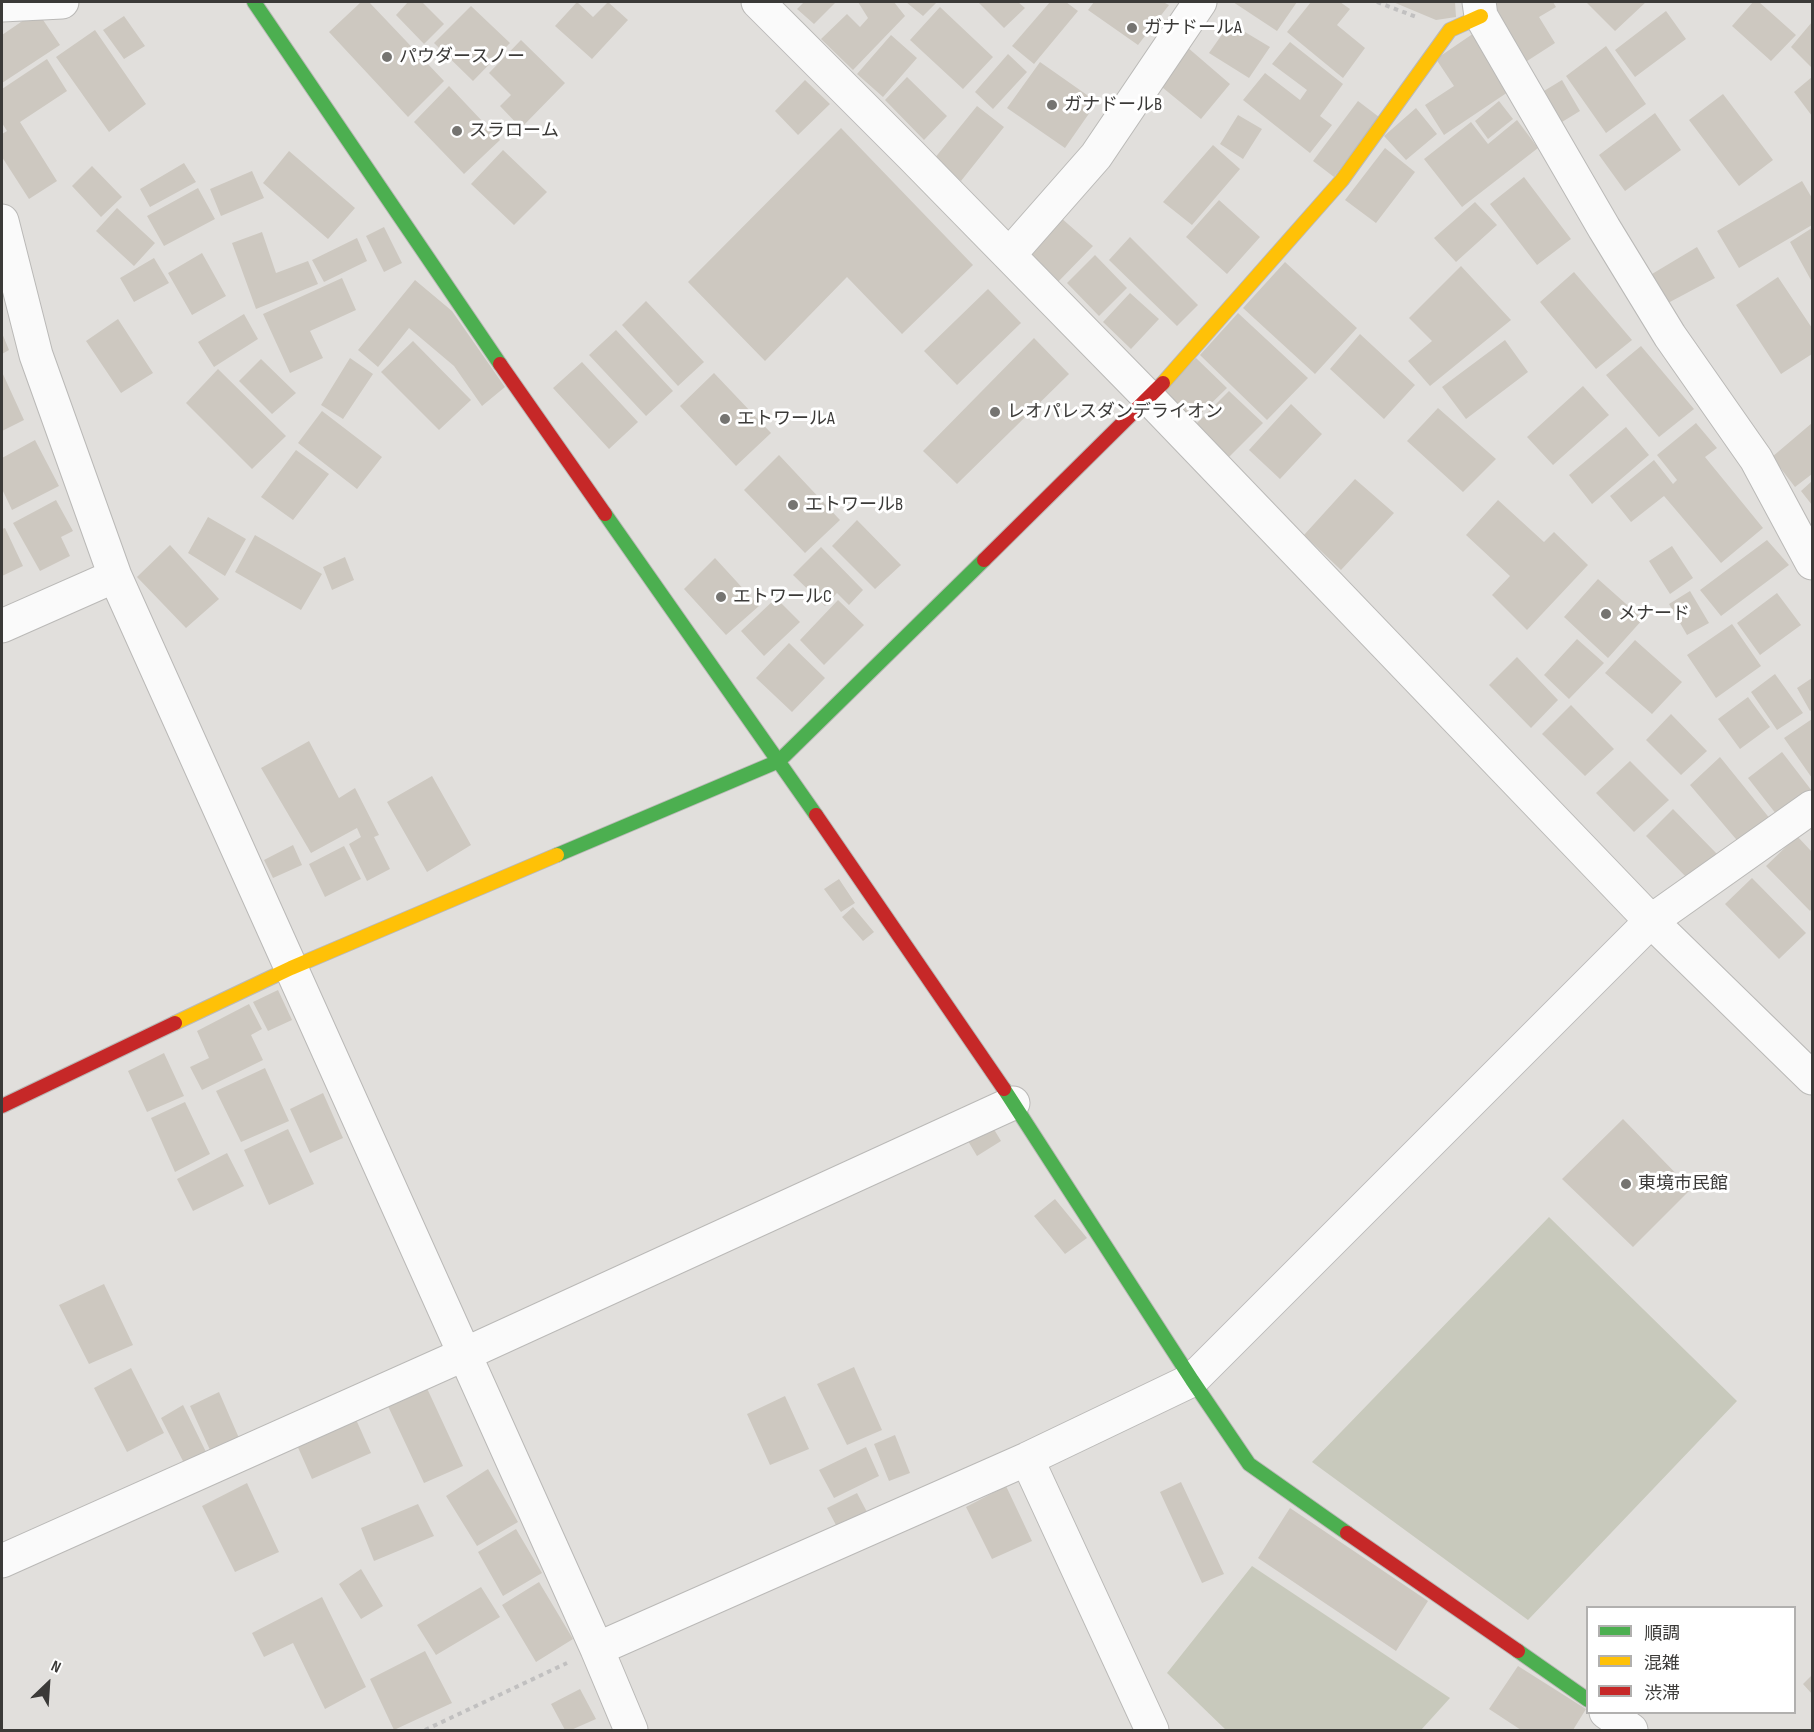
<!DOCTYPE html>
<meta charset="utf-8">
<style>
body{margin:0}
#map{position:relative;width:1814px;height:1732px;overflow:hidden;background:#e1dfdc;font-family:"Sofia Sans Condensed","Noto Sans JP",sans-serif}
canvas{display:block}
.frame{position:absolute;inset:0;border:3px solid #3b3a38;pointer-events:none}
.legend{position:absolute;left:1586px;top:1606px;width:210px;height:108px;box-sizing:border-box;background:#fff;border:2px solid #b1b0af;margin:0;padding:8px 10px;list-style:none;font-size:18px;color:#3b3a38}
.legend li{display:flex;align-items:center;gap:12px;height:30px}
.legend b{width:30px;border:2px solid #b1b0af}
.north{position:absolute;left:18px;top:1654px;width:60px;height:60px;-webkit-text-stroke:4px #fff;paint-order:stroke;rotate:25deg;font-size:16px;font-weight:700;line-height:24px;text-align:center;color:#3b3a38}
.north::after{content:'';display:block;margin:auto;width:21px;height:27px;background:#3b3a38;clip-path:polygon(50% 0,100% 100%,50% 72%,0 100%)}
</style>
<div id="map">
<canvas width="1814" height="1732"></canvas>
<div class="frame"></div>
<ul class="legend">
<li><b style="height:8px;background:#4caf50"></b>順調</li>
<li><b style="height:8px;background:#ffc107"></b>混雑</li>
<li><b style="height:8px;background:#c62828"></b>渋滞</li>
</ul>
<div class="north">N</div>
</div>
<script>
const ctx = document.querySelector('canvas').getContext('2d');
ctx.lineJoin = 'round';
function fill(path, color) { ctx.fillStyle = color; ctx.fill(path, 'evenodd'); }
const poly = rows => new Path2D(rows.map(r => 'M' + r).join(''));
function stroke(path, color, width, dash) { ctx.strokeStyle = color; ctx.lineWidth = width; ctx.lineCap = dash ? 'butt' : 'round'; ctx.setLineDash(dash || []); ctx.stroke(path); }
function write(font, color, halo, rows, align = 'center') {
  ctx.font = font + ' "Sofia Sans Condensed","Noto Sans JP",sans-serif'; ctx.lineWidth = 6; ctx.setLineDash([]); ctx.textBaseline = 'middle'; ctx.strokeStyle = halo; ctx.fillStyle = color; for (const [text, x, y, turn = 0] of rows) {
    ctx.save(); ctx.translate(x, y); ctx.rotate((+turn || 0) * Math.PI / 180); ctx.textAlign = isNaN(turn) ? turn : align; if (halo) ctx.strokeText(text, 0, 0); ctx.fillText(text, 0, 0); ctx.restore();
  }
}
fill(poly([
 [1549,1217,1737,1401,1528,1620,1312,1462],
 [1252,1566,1450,1698,1421,1730,1226,1730,1167,1673]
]), '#c8c9bc');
fill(poly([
 [361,2,369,2,444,81,408,117,329,32],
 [408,2,422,2,444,24,424,44,396,15],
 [577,2,593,17,608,2,628,20,592,59,555,26],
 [804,2,836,2,814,24,797,9],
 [858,2,894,2,905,16,853,70,821,39,847,14,860,27,868,18],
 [906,2,937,2,923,16],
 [978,2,1018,2,1025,8,1004,28],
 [1050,2,1066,2,1078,11,1034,64,1012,46],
 [1094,2,1163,2,1169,5,1138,45,1088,10],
 [1233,2,1297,2,1277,31],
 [1311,2,1340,2,1350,9,1337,25,1365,48,1343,78,1287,32],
 [1393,2,1455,2,1456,17,1436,20],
 [1489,2,1553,2,1556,7,1539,17,1555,43,1524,63],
 [1586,2,1646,2,1615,31],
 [1753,2,1759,2,1796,35,1771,61,1732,26],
 [471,6,510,43,473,81,434,43],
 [940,7,993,57,963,89,910,40],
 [37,11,60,45,2,83,2,35],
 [1666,11,1686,39,1635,77,1615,50],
 [124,16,145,46,124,59,103,30],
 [1812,22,1812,68,1791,47],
 [1230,23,1270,47,1249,78,1209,53],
 [95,30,146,104,109,132,56,57],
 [1474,33,1511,90,1444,135,1425,105,1454,86,1436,59],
 [891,35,917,58,883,97,857,74],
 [521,40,565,83,521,128,500,106,511,95,489,73],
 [1290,42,1343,84,1320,116,1332,125,1310,153,1243,100,1265,73,1300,100,1307,90,1272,64],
 [1606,46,1646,104,1606,133,1566,76],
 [1187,47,1230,84,1201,119,1157,83],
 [1008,54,1027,72,993,109,975,92],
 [47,59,67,91,20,122,57,181,29,199,2,157,2,134,7,131,2,123,2,89],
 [1040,62,1097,102,1065,148,1007,108],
 [907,77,947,116,924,140,885,100],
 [1812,77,1812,116,1794,92],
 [805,80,830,104,798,135,775,111],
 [1562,80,1580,111,1557,125,1539,94],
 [449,86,500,140,464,174,414,122],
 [1723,94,1773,160,1739,186,1689,120],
 [1358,101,1379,117,1334,177,1313,161],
 [1499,101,1513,119,1488,139,1475,121],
 [977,106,1004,127,961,181,934,159],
 [1416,108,1437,134,1406,160,1384,136],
 [1655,113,1681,150,1625,191,1599,155],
 [1238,115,1262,129,1243,159,1220,144],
 [1517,120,1538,148,1462,207,1424,159,1471,122,1488,144],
 [841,128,973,265,902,334,847,277,765,361,688,282],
 [1213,145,1240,169,1192,225,1163,202],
 [1385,148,1415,172,1376,223,1345,200],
 [503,150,547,192,514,225,471,184],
 [289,151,355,208,328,239,263,183],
 [184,163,196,182,150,207,140,189],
 [92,166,122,197,101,217,72,186],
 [252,171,264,198,221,216,210,189],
 [1524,177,1571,239,1537,265,1490,204],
 [1802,181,1812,198,1812,225,1739,268,1717,231],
 [198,188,215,219,164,246,147,216],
 [1219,200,1260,237,1227,274,1186,237],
 [1475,202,1497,225,1456,262,1434,238],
 [117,208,155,243,134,266,96,231],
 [1060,217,1093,246,1056,284,1026,255],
 [384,227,402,263,384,272,366,236],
 [1812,228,1812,282,1790,242],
 [262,232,276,273,308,261,318,284,256,309,232,243],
 [1130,237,1198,305,1177,326,1109,260],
 [357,238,367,261,324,282,312,260],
 [1697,247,1715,278,1668,303,1652,274],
 [202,253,226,296,192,315,168,273],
 [1095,255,1127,288,1099,316,1067,283],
 [154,258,169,283,134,302,120,278],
 [1285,262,1357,328,1315,374,1243,308],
 [1461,266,1511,320,1430,386,1408,361,1432,341,1409,318],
 [1574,272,1632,340,1596,369,1540,302],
 [1778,277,1812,328,1812,354,1781,374,1736,305],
 [342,278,356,310,310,331,323,358,290,373,263,314],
 [415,280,452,311,505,387,482,406,454,366,409,328,378,367,358,350],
 [988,289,1021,323,957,385,924,351],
 [1130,293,1159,319,1131,349,1103,322],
 [646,301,704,362,678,386,622,325],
 [1238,313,1308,378,1267,420,1200,355],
 [244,314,258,339,214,367,198,342],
 [118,319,153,373,121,393,86,341],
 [616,330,673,391,646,416,589,355],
 [2,333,9,350,2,354],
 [1360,334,1415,385,1384,419,1330,369],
 [1034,338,1069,374,957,484,923,451],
 [1505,340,1528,372,1466,419,1442,387],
 [413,341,471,400,439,430,381,372],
 [1641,346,1694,409,1659,437,1606,375],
 [350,358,373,374,343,419,321,405],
 [1196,358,1227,388,1189,425,1159,396],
 [261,359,296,393,272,414,239,381],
 [582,362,638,422,609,449,553,388],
 [218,369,286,436,252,469,186,403],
 [2,372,24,420,2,431],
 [714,373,771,433,736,466,680,406],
 [1583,386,1609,415,1553,465,1527,437],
 [1229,391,1263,423,1225,461,1192,428],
 [1291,404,1322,434,1280,479,1249,450],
 [1438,408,1496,459,1463,492,1407,441],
 [322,411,382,457,357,489,298,443],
 [1696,423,1717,448,1705,457,1763,528,1721,563,1664,496,1631,522,1610,496,1654,460,1673,484,1677,480,1657,455],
 [1812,423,1812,474,1795,487,1772,457],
 [1626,427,1649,455,1592,504,1569,475],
 [35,440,59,486,12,510,2,489,2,458],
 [296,450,329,474,293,520,261,497],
 [779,455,840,520,805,553,744,490],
 [1355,479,1394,513,1341,570,1304,535],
 [1812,481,1812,505,1801,491],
 [56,500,73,531,61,537,70,556,40,571,13,523],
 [1498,500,1544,542,1554,532,1588,565,1527,630,1492,595,1510,576,1466,535],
 [208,517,246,539,225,576,188,553],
 [857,520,901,565,875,589,832,546],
 [5,528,23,566,2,576,2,529],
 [255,535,322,574,301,610,235,572],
 [1767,540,1789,565,1721,616,1700,590],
 [170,545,219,599,186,628,137,577],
 [1672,546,1693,578,1670,594,1649,561],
 [821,547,863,590,849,605,837,593,825,606,793,575],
 [345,557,354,580,332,590,323,567],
 [715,558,759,606,726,635,684,589],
 [1598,579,1643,619,1608,658,1564,617],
 [1690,591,1709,623,1687,635,1669,604],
 [1777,593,1801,625,1760,655,1737,623],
 [776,598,800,622,764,656,741,631],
 [838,600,864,625,824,665,800,640],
 [1732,624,1761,666,1716,698,1687,655],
 [1577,639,1604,663,1569,699,1544,675],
 [1635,640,1682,682,1652,714,1605,673],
 [789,643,825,678,792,712,756,678],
 [1517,657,1558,700,1531,728,1489,685],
 [1775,674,1803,713,1777,730,1751,692],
 [1812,678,1812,710,1810,711,1797,688],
 [1748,697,1770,727,1740,749,1718,719],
 [1571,705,1614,749,1585,776,1542,734],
 [1671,714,1707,751,1681,775,1646,740],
 [1812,719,1812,778,1784,738],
 [309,741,339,798,355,788,379,835,374,837,390,869,367,881,349,844,361,837,357,828,311,853,261,768],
 [1782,752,1812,791,1812,795,1780,819,1748,778],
 [1720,757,1771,820,1741,845,1690,785],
 [1630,761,1669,800,1634,832,1596,793],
 [432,776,471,845,427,872,387,802],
 [1673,809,1717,854,1689,880,1646,836],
 [1797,836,1812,852,1812,908,1810,911,1766,866],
 [293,845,302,865,273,878,264,860],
 [344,846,361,879,325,897,309,864],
 [1752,878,1806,933,1779,959,1725,904],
 [839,879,855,903,841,912,824,889],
 [853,907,874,932,863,941,842,917],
 [278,990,292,1020,268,1031,253,1002],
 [249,1004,262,1029,251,1035,263,1060,202,1090,190,1067,209,1058,197,1031],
 [164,1053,184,1096,147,1112,128,1071],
 [265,1068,289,1121,241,1142,216,1091],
 [323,1093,343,1138,310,1153,290,1109],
 [185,1102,210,1154,175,1172,151,1118],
 [1623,1119,1691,1189,1633,1247,1562,1179],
 [992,1126,1001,1141,977,1156,968,1141],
 [288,1129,314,1184,269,1205,244,1150],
 [227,1153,244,1186,193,1211,177,1179],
 [1055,1199,1087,1238,1065,1254,1034,1216],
 [104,1284,133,1345,89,1364,59,1305],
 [854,1367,882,1430,847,1445,817,1384],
 [131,1368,164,1433,127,1452,94,1388],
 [425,1384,463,1466,424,1483,386,1402],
 [219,1392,239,1438,210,1450,190,1406],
 [785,1396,809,1449,770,1465,747,1414],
 [183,1405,207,1454,185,1465,161,1418],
 [354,1415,371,1453,312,1479,296,1443],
 [895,1435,910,1473,889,1481,874,1444],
 [866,1447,879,1476,834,1498,819,1470],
 [488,1469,518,1522,477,1546,446,1496],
 [1181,1482,1224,1574,1202,1583,1160,1492],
 [247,1483,279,1552,235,1572,202,1506],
 [1006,1486,1032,1541,992,1559,966,1507],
 [857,1493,867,1512,837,1527,827,1508],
 [418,1504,434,1536,374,1561,361,1528],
 [1290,1508,1428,1601,1396,1651,1258,1558],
 [516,1529,542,1573,503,1596,478,1552],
 [361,1569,383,1606,361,1619,339,1584],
 [539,1582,573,1639,536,1662,502,1605],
 [481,1587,500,1617,436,1655,417,1625],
 [322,1597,366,1687,325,1709,293,1643,264,1657,252,1633],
 [425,1651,452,1703,394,1730,370,1679],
 [1518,1666,1586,1709,1573,1730,1521,1730,1489,1709],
 [1812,1675,1812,1694,1803,1684],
 [580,1689,596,1719,571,1730,565,1730,551,1704]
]), '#cdc8c0');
const street = poly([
 [758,2,912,156,1149,398,1651,921,1812,1078],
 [1479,2,1481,16,1604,228,1670,336,1756,459,1812,563],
 [2,5,62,2],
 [2,221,36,355,115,576,597,1649,631,1730],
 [1009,255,1096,156,1200,2],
 [2,626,115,576],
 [1027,1459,1152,1730],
 [2,1561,465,1354,1013,1103],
 [597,1649,1027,1459,1192,1380,1651,921,1812,807],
 [1606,1712,1631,1730]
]);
const fast = poly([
 [254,2,500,364],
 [605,514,816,815],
 [557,855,779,761,984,560],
 [1004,1089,1192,1380,1249,1464,1347,1533],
 [1518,1651,1588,1700]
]);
const slow = poly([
 [1163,383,1342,180,1450,30,1481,16],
 [175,1023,291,968,557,855]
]);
const jam = poly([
 [500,364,605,514],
 [984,560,1163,383],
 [816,815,1004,1089],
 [2,1106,175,1023],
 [1347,1533,1518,1651]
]);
stroke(street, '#bab9b7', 35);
stroke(fast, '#bab9b7', 16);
stroke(slow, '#bab9b7', 16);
stroke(jam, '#bab9b7', 16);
stroke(poly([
 [1377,2,1419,18],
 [425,1730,567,1663]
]), '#c1c0c0', 4, [4.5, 4.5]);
stroke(street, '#fafafa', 33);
stroke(fast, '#4caf50', 14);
stroke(slow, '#ffc107', 14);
stroke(jam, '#c62828', 14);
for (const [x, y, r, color] of [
 [1132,28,6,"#757471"],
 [387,57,6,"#757471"],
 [1052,105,6,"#757471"],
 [457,131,6,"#757471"],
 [995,412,6,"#757471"],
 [725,419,6,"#757471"],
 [793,505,6,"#757471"],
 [721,597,6,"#757471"],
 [1606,614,6,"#757471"],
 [1626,1184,6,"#757471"]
]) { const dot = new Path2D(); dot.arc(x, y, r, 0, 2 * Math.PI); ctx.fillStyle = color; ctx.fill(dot); stroke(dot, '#fff', 2); }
write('18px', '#3b3a38', '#fff', [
 ["ガナドールA",1144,28],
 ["パウダースノー",399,57],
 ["ガナドールB",1064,105],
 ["スラローム",469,131],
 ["レオパレスダンデライオン",1007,412],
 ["エトワールA",737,419],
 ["エトワールB",805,505],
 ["エトワールC",733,597],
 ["メナード",1618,614],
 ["東境市民館",1638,1184]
], 'left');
</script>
